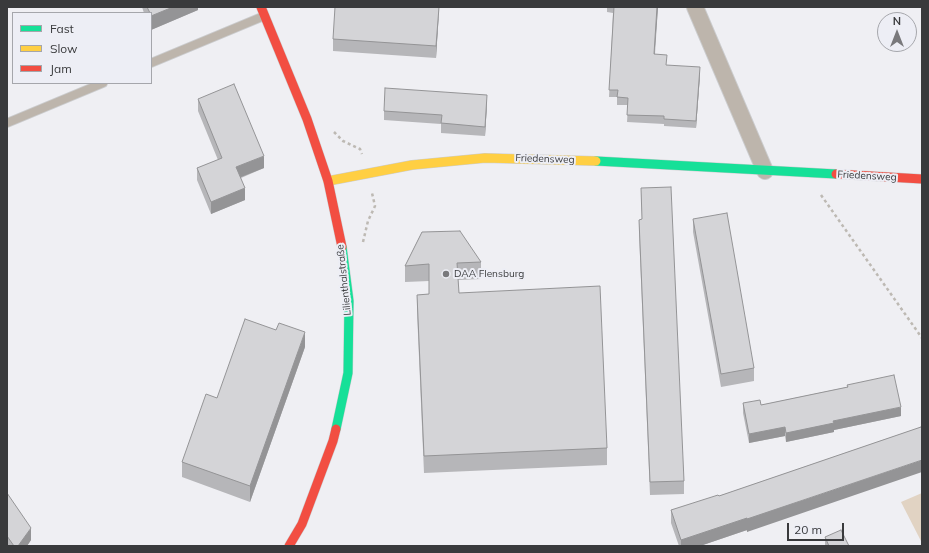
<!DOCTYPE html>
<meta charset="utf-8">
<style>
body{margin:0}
#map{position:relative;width:929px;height:553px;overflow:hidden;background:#efeff3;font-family:Mulish,sans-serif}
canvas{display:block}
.frame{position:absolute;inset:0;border:8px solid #393a3c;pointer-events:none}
.legend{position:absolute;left:12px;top:12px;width:140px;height:72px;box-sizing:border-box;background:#edeef5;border:1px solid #a5a6ab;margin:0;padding:5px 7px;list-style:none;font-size:12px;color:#393a3c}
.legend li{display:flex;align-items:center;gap:8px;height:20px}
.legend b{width:20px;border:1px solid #a5a6ab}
.north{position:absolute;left:877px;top:12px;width:40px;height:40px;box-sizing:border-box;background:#edeef5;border:1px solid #a5a6ab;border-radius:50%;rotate:0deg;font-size:11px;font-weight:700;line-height:16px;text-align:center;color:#393a3c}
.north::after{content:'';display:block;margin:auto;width:14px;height:18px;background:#79797c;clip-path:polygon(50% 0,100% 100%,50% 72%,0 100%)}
.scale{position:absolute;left:787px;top:523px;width:57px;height:18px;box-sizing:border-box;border:2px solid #393a3c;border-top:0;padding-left:5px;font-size:12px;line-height:14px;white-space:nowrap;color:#393a3c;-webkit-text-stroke:3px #edeef5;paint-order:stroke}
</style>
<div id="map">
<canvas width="929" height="553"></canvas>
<div class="frame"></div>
<ul class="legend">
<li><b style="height:5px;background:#16e098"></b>Fast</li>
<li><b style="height:5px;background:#ffcf43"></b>Slow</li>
<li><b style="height:5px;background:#f24e42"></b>Jam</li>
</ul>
<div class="north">N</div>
<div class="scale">20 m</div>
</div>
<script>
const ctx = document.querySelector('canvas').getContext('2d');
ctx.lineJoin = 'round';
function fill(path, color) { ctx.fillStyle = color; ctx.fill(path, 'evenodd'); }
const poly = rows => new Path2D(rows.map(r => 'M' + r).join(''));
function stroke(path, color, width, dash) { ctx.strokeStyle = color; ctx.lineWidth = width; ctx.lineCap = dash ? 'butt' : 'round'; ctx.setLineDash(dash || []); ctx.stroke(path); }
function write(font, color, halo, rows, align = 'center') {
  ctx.font = font + ' Mulish,sans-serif'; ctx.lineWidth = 4; ctx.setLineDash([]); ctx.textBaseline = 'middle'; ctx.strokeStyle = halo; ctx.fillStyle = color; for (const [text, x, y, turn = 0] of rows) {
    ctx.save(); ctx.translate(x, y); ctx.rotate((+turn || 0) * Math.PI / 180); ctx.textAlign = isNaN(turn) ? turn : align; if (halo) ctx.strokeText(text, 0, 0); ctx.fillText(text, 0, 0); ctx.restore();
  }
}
fill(poly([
 [922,493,922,543,901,502]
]), '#e1d3c3');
const lane = poly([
 [151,63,264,16],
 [7,123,103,83]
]);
const street = poly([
 [695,7,765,171]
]);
const fast = poly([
 [596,161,836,174],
 [336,429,348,373,349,301,342,247]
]);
const slow = poly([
 [328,181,412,165,485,158,596,161]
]);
const jam = poly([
 [261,7,307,119,328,181,342,247],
 [836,174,922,179],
 [289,546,302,524,333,441,336,429]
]);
stroke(lane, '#cbccce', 10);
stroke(street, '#cbccce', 18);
stroke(fast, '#cbccce', 10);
stroke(slow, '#cbccce', 10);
stroke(jam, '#cbccce', 10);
stroke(poly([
 [334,132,343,141,360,149,362,154],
 [821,195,922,338],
 [363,242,368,221,375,206,372,193]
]), '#bdb9b3', 2.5, [3, 3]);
stroke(lane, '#bdb5ac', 8);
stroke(street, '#bdb5ac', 16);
stroke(fast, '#16e098', 9);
stroke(slow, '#ffcf43', 9);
stroke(jam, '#f24e42', 9);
fill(poly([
 [142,7,198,7,198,10,151,30,151,13,144,13],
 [439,7,436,58,333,51,333,39],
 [607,7,658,7,655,54,666,65,700,75,696,128,664,126,664,124,627,122,628,105,617,105,617,97,609,97,613,13,607,12],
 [198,99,264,168,241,178,245,200,211,214,197,180,197,168,218,160,198,111],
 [487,104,485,136,441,133,441,124,384,120,384,111],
 [641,188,684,481,684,494,650,495,639,233,639,220,642,219],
 [693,219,754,368,754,381,721,387,693,232],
 [422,232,481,262,481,279,458,280,459,293,607,448,607,465,424,473,417,311,417,295,429,294,429,281,405,282,405,266],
 [305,347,250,502,182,477,182,462,217,398],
 [847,385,901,416,834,430,834,432,786,442,785,436,749,443,743,413,743,403,761,405,847,387],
 [921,427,747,532,747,530,700,546,679,546,671,523,671,510,719,496],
 [7,493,31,540,27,546,7,546],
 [825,537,849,546,825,546]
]), '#b6b6b9');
fill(poly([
 [173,7,198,7,198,10,151,30,151,16],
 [439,7,439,12,436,58,436,46],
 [657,7,658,7,654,61,654,54],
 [700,67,700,75,696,128,696,121],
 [487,95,487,104,485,136,485,127],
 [264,156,264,168,236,179,236,167],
 [245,188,245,200,211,214,211,202],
 [305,332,305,347,250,502,250,486],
 [901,407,901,416,834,430,834,432,786,442,786,433,833,421],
 [785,427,785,436,749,443,749,434],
 [922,460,922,472,747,532,747,519],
 [747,518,747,530,700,546,681,546,681,540],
 [31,528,31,540,27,546,18,546]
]), '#949496');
const building = poly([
 [147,7,173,7,151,16,151,13,150,13,147,7],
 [335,7,439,7,436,46,333,39,335,7],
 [614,7,657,7,654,54,667,55,666,65,700,67,696,121,664,119,664,116,627,115,628,98,617,97,618,90,609,90,614,7],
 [234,84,264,156,236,167,245,188,211,202,197,168,222,158,198,99,234,84],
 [385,88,487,95,485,127,441,123,442,115,384,111,385,88],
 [671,187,684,481,650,482,639,220,642,219,641,188,671,187],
 [727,213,754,368,721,374,693,219,727,213],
 [460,231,481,262,457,263,459,293,600,286,607,448,424,456,417,295,429,294,429,264,405,266,422,232,460,231],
 [245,319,276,330,279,323,305,332,250,486,182,462,206,394,217,398,245,319],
 [894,375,901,407,833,421,834,423,786,433,785,427,749,434,743,403,760,400,761,405,848,387,847,385,894,375],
 [921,427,922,430,922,460,747,519,747,518,681,540,671,510,718,495,719,496,921,427],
 [7,493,31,528,18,546,14,546,7,536,7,493],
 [841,530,849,546,829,546,825,537,841,530]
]);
fill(building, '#d4d4d7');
stroke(building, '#949496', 1);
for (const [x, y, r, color] of [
 [446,274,4,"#79797c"]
]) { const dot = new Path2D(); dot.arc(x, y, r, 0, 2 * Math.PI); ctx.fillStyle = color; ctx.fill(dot); stroke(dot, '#edeef5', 1.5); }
write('10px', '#393a3c', '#edeef5', [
 ["Friedensweg",545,159,2],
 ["Friedensweg",867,176,3],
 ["Lilienthalstraße",344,280,-96]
]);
write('10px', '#393a3c', '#edeef5', [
 ["DAA Flensburg",454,274]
], 'left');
</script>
